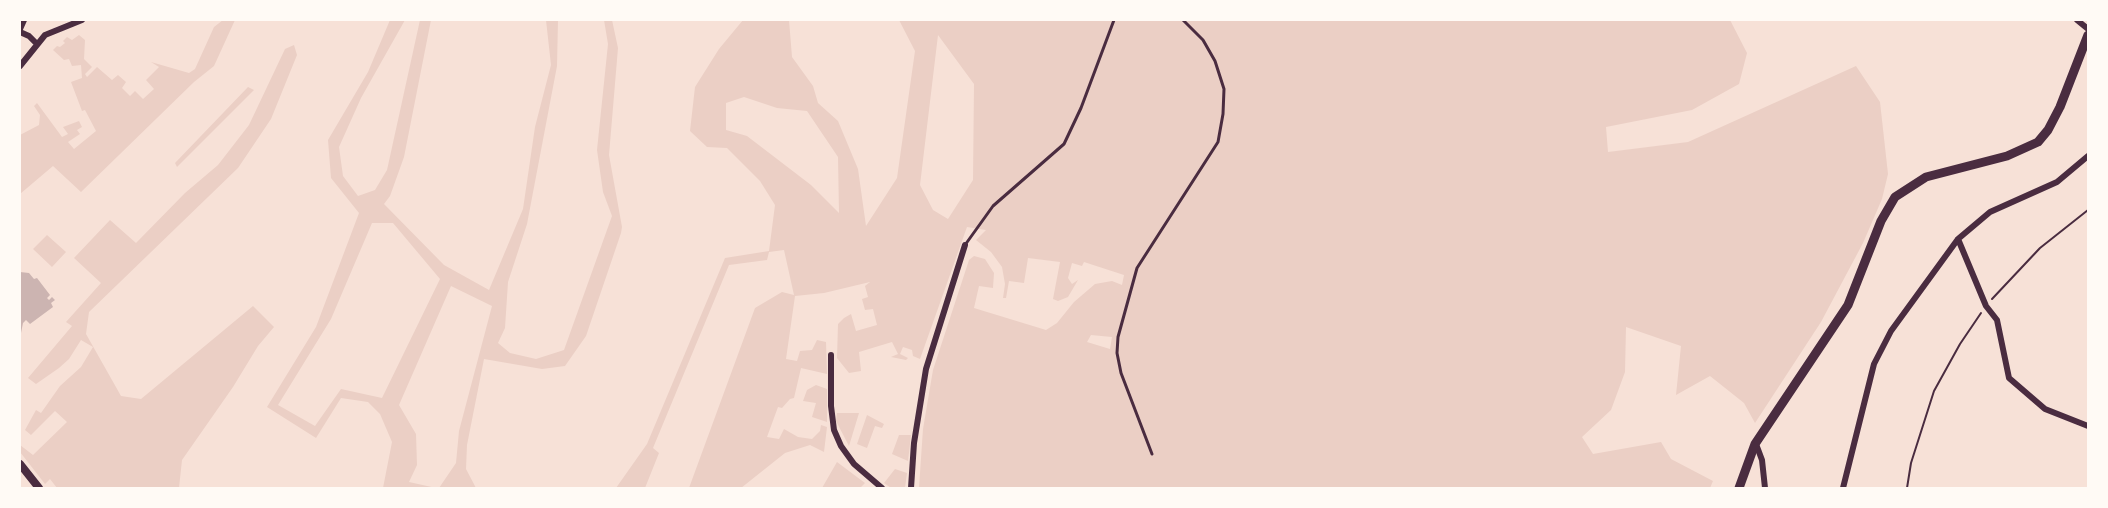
<!DOCTYPE html>
<style>
body{margin:0}
#map{position:relative;width:2108px;height:508px;overflow:hidden;background:#f7e1d7;font-family:Lora,serif}
canvas{display:block}
.frame{position:absolute;inset:0;border:21px solid #fffaf5;pointer-events:none}
</style>
<div id="map">
<canvas width="2108" height="508"></canvas>
<div class="frame"></div>
</div>
<script>
const ctx = document.querySelector('canvas').getContext('2d');
ctx.lineJoin = 'round';
function fill(path, color) { ctx.fillStyle = color; ctx.fill(path, 'evenodd'); }
const poly = rows => new Path2D(rows.map(r => 'M' + r).join(''));
function stroke(path, color, width, dash) { ctx.strokeStyle = color; ctx.lineWidth = width; ctx.lineCap = dash ? 'butt' : 'round'; ctx.setLineDash(dash || []); ctx.stroke(path); }
fill(poly([
 [223,20,235,20,214,66,194,82,81,192,53,166,20,194,20,135,39,125,40,115,34,106,37,103,62,137,68,134,63,127,79,121,82,127,77,130,80,134,68,142,74,149,96,131,85,110,82,111,71,82,82,78,81,65,72,66,69,59,64,60,53,50,57,46,60,47,65,43,63,41,67,37,72,40,79,35,85,40,84,59,92,67,85,74,87,77,97,67,112,80,118,75,126,82,122,88,130,96,135,91,143,99,154,89,146,80,159,67,151,62,189,73,195,69,214,27],
 [390,20,405,20,361,98,339,147,343,176,358,196,375,190,387,170,420,20,431,20,404,157,390,196,384,204,444,265,489,290,523,209,535,127,551,65,546,20,558,20,557,66,527,224,508,282,505,328,498,343,510,353,536,359,564,350,612,216,603,192,597,150,608,44,604,20,612,20,618,48,609,155,622,227,621,233,586,336,565,366,542,369,484,359,467,445,466,469,476,488,439,488,456,463,459,431,492,306,451,286,399,405,416,434,417,465,409,482,436,488,383,488,392,442,380,414,368,402,341,398,316,438,267,407,316,327,359,213,331,178,328,140,368,72],
 [372,223,393,223,440,279,382,398,341,389,315,426,278,405,331,319],
 [743,20,789,20,792,57,813,86,818,103,838,121,858,169,866,226,897,178,915,51,899,20,1730,20,1747,53,1739,84,1692,110,1606,127,1608,152,1688,142,1856,66,1880,102,1888,174,1882,199,1863,243,1821,322,1755,423,1744,403,1710,376,1676,395,1681,346,1626,327,1625,372,1611,410,1582,437,1593,454,1661,442,1671,459,1713,481,1710,488,919,488,923,429,933,370,969,260,974,256,985,259,994,273,993,288,979,286,974,308,1046,330,1057,323,1074,302,1095,284,1112,281,1122,285,1124,275,1084,262,1082,266,1072,263,1068,278,1072,284,1078,280,1068,297,1058,301,1053,299,1060,262,1028,258,1024,283,1009,281,1006,298,1003,298,1005,284,1002,267,991,252,976,240,986,230,967,227,920,359,913,356,912,350,903,347,900,354,908,358,906,360,891,357,898,354,892,342,859,352,861,371,849,373,837,358,838,324,844,318,851,314,856,331,877,325,873,309,865,310,862,299,868,297,865,286,870,282,824,293,795,296,786,359,797,361,800,351,812,350,817,340,826,342,827,374,801,368,794,398,790,399,782,408,778,407,767,437,779,439,784,429,798,437,812,439,820,431,821,425,827,427,824,452,810,445,785,453,741,488,689,488,755,308,782,292,794,295,784,250,769,252,767,260,729,265,653,448,659,453,645,488,616,488,647,444,725,258,769,251,775,205,760,181,727,148,707,147,690,131,695,87,719,49],
 [938,35,974,84,973,180,948,219,933,210,920,185],
 [744,97,777,108,807,111,838,157,839,213,811,185,747,136,726,130,726,103],
 [1091,335,1112,337,1110,349,1087,342],
 [294,45,297,55,271,119,238,168,89,312,86,334,121,396,141,399,253,306,274,327,258,346,233,387,182,460,179,488,57,488,50,479,45,484,20,452,20,445,33,455,67,422,55,411,31,435,25,430,36,410,41,413,60,386,81,367,93,347,81,340,69,359,59,368,36,384,28,378,72,326,66,322,101,283,74,258,110,220,136,243,185,193,218,165,249,125,285,49],
 [248,87,254,90,177,167,175,163],
 [47,235,66,252,52,267,33,249],
 [816,385,827,389,827,422,812,417,816,403,803,401,807,390],
 [837,413,859,413,849,446,836,421],
 [867,415,884,424,882,428,875,426,867,448,857,444],
 [899,435,911,435,908,461,892,454],
 [837,462,865,483,860,488,822,488],
 [895,469,907,473,905,488,891,488,884,483]
]), '#ebcfc5');
fill(poly([
 [20,272,29,273,34,279,37,278,50,295,47,298,49,300,52,297,55,300,51,303,53,307,30,324,26,320,23,323,21,333]
]), '#ccb4b1');
stroke(poly([
 [1992,299,2040,248,2088,210],
 [1907,488,1911,463,1934,391,1960,344,1981,313]
]), '#4a2c40', 2);
stroke(poly([
 [965,245,993,206,1064,144,1081,108,1114,20],
 [1152,454,1121,373,1117,353,1118,337,1137,268,1218,142,1223,114,1224,89,1215,61,1203,40,1183,20]
]), '#4a2c40', 3);
stroke(poly([
 [2077,20,2088,29],
 [20,29,24,20],
 [20,32,29,36,36,43],
 [20,66,45,35,82,20],
 [1958,239,1986,306,1997,320,2009,378,2045,409,2088,426],
 [831,355,831,406,834,430,841,446,854,464,882,488],
 [1756,444,1762,460,1765,488],
 [911,488,914,443,926,369,965,245],
 [1843,488,1874,364,1891,331,1958,239,1990,212,2057,182,2088,156]
]), '#4a2c40', 6);
stroke(poly([
 [20,464,39,488]
]), '#4a2c40', 8);
stroke(poly([
 [1739,488,1755,444,1848,305,1881,221,1895,197,1926,177,2007,156,2038,142,2048,130,2060,107,2088,35]
]), '#4a2c40', 9);
</script>
